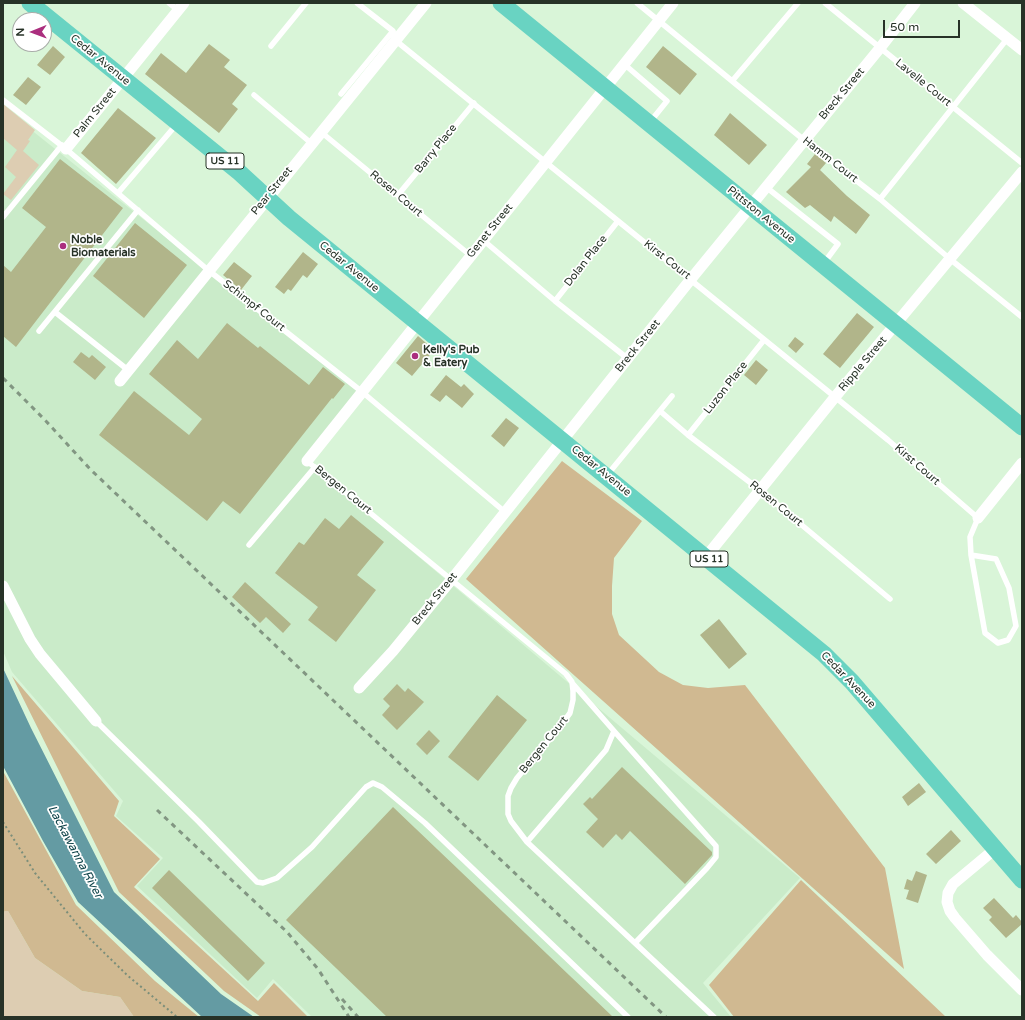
<!DOCTYPE html>
<style>
body{margin:0}
#map{position:relative;width:1025px;height:1020px;overflow:hidden;background:#d9f5d8;font-family:"Varela Round",sans-serif}
canvas{display:block}
.frame{position:absolute;inset:0;border:4px solid #273227;pointer-events:none}
.north{position:absolute;left:12px;top:12px;width:40px;height:40px;box-sizing:border-box;background:#fff;border:1px solid #a9ada9;border-radius:50%;rotate:269deg;font-size:11px;font-weight:700;line-height:16px;text-align:center;color:#273227}
.north::after{content:'';display:block;margin:auto;width:14px;height:18px;background:#ab2e7e;clip-path:polygon(50% 0,100% 100%,50% 72%,0 100%)}
.scale{position:absolute;left:883px;top:20px;width:77px;height:18px;box-sizing:border-box;border:2px solid #273227;border-top:0;padding-left:5px;font-size:12px;line-height:14px;white-space:nowrap;color:#273227;-webkit-text-stroke:3px #fff;paint-order:stroke}
</style>
<div id="map">
<canvas width="1025" height="1020"></canvas>
<div class="frame"></div>
<div class="north">N</div>
<div class="scale">50 m</div>
</div>
<script>
const ctx = document.querySelector('canvas').getContext('2d');
ctx.lineJoin = 'round';
function fill(path, color) { ctx.fillStyle = color; ctx.fill(path, 'evenodd'); }
const poly = rows => new Path2D(rows.map(r => 'M' + r).join(''));
function stroke(path, color, width, dash) { ctx.strokeStyle = color; ctx.lineWidth = width; ctx.lineCap = dash ? 'butt' : 'round'; ctx.setLineDash(dash || []); ctx.stroke(path); }
function write(font, color, halo, rows, align = 'center') {
  ctx.font = font + ' "Varela Round",sans-serif'; ctx.lineWidth = 3.5; ctx.setLineDash([]); ctx.textBaseline = 'middle'; ctx.strokeStyle = halo; ctx.fillStyle = color; for (const [text, x, y, turn = 0] of rows) {
    ctx.save(); ctx.translate(x, y); ctx.rotate((+turn || 0) * Math.PI / 180); ctx.textAlign = isNaN(turn) ? turn : align; if (halo) ctx.strokeText(text, 0, 0); ctx.fillText(text, 0, 0); ctx.restore();
  }
}
fill(poly([
 [5,109,361,393,305,461,800,878,703,983,731,1017,312,1017,273,979,257,998,137,886,163,858,116,816,123,801,12,672,3,651,3,111]
]), '#caebc9');
fill(poly([
 [3,104,35,130,28,140,30,141,23,151,39,165,11,200,3,194,16,177,5,167,17,150,3,138],
 [5,911,8,911,35,958,82,991,120,997,134,1017,3,1017,3,913]
]), '#ddcdb2');
fill(poly([
 [562,461,642,521,614,558,612,586,612,614,619,635,659,672,683,685,708,688,745,685,885,868,904,969,466,579],
 [12,676,119,801,114,816,160,859,134,887,258,1001,274,983,308,1017,261,1017,224,991,119,892],
 [3,771,76,905,155,981,199,1017,134,1017,120,997,82,991,35,958,8,911,5,911,3,913],
 [801,880,946,1017,734,1017,709,985]
]), '#d0b991');
fill(poly([
 [3,668,31,728,114,892,221,994,254,1017,202,1017,78,902,43,841,3,766]
]), '#649ba3');
fill(poly([
 [209,44,230,60,224,67,247,85,232,104,238,109,219,133,145,74,161,53,186,73],
 [53,46,65,57,50,75,37,65],
 [663,46,697,74,680,95,646,67],
 [28,77,41,87,26,105,13,95],
 [118,108,156,138,116,184,81,153],
 [730,113,767,145,749,165,714,135],
 [815,154,826,163,820,170,847,196,870,215,856,234,834,216,831,222,810,205,805,208,786,192,811,167,807,164],
 [60,159,123,208,16,347,3,336,3,265,11,272,46,227,22,208],
 [135,223,187,265,144,318,93,276],
 [303,252,318,264,307,278,303,275,291,291,288,289,284,294,275,287],
 [234,262,252,276,241,290,223,275],
 [857,313,874,327,840,368,823,354],
 [227,323,258,348,260,346,309,385,323,367,345,384,333,399,332,398,240,514,223,501,207,521,99,435,134,391,189,435,202,419,149,374,177,340,198,359],
 [418,336,434,350,412,376,396,363],
 [795,337,804,344,796,353,788,346],
 [81,352,89,358,92,355,106,367,95,380,73,362],
 [756,360,768,370,756,385,744,375],
 [446,375,461,387,464,384,474,394,462,408,446,395,440,402,430,395],
 [506,418,519,428,504,447,491,436],
 [351,515,384,542,357,575,376,590,336,642,308,620,318,607,275,573,299,542,304,545,325,518,339,529],
 [245,582,291,624,283,633,266,617,260,623,232,597],
 [719,619,747,654,729,669,700,635],
 [397,684,405,692,408,688,424,702,397,730,382,715,390,706,383,699],
 [497,695,527,720,478,781,448,757],
 [429,730,440,741,427,755,416,744],
 [622,767,712,852,712,855,685,884,630,831,622,840,616,834,603,848,586,832,598,819,583,804,590,797,592,799],
 [919,783,926,792,908,806,902,797],
 [393,807,613,1017,387,1017,286,920],
 [951,830,961,841,936,864,926,854],
 [169,870,265,963,248,981,152,888],
 [916,871,927,875,918,903,906,899,909,890,904,889,907,879,912,881],
 [994,898,1013,918,1016,915,1022,922,1022,924,1006,938,989,920,992,917,983,908]
]), '#b1b58a');
stroke(poly([
 [3,822,35,873,85,934,127,975,177,1017]
]), '#7b8e7a', 2, [2, 3]);
stroke(poly([
 [169,3,178,10],
 [357,3,393,31,395,40,888,440,978,518,970,537,971,555,985,633,998,643,1008,640,1016,626,1009,588,996,559,971,555],
 [637,3,804,140,880,199,950,259,1022,317],
 [825,3,1022,163],
 [271,46,306,3],
 [624,64,667,101,650,122],
 [733,80,798,3],
 [341,94,393,31],
 [254,95,311,143],
 [3,100,66,149,208,270,361,391,505,512],
 [321,132,471,256],
 [766,187,838,244,824,263],
 [118,193,176,125],
 [398,195,474,103],
 [880,199,1007,39],
 [3,217,62,145],
 [483,240,555,301,627,358],
 [555,301,618,221],
 [55,312,128,370],
 [39,331,138,210],
 [660,411,688,435,760,490,890,599],
 [688,435,764,340],
 [307,461,566,674,572,682,573,691,573,700,570,713,559,728,517,778,511,788,508,796,508,814,511,821,527,842,714,1017],
 [608,474,672,396],
 [249,545,315,467],
 [96,721,199,822,257,882,263,883,277,878,312,847,366,787,373,783,382,787,425,823,628,1017],
 [614,731,716,846,716,857,707,868,635,943],
 [527,842,606,750,614,731,573,684]
]), '#fff', 5.5);
stroke(poly([
 [963,3,1022,50],
 [66,149,184,3],
 [120,381,426,3],
 [307,461,673,3],
 [978,518,1022,463],
 [706,557,835,397,1022,172],
 [3,586,30,639,40,654,96,721],
 [359,688,393,651,452,579,691,279,880,48,915,3],
 [995,849,953,884,948,893,947,902,950,911,955,918,987,955,1022,990]
]), '#fff', 11);
stroke(poly([
 [30,3,240,173,289,218,824,654,852,682,1022,880],
 [501,3,1022,427]
]), '#69d3c2', 17);
stroke(poly([
 [3,378,45,420,90,469,666,1017],
 [157,810,287,932,318,969,349,1017],
 [342,999,358,1017]
]), '#829682', 3, [5, 5]);
for (const [x, y, r, color] of [
 [63,246,4,"#ab2e7e"],
 [415,356,4,"#ab2e7e"]
]) { const dot = new Path2D(); dot.arc(x, y, r, 0, 2 * Math.PI); ctx.fillStyle = color; ctx.fill(dot); stroke(dot, '#fff', 1.5); }
for (const [x, y, w] of [
 [225,161,38],
 [709,559,38]
]) { const box = new Path2D(); box.roundRect(x - w / 2, y - 8, w, 16, 3); ctx.fillStyle = '#fff'; ctx.fill(box); stroke(box, '#273227', 1); }
write('bold 10px', '#273227', null, [
 ["US 11",225,161],
 ["US 11",709,559]
]);
write('11px', '#273227', '#fff', [
 ["Cedar Avenue",100,60,39],
 ["Lavelle Court",923,83,39],
 ["Breck Street",842,94,-50],
 ["Palm Street",95,113,-51],
 ["Barry Place",436,149,-51],
 ["Hamm Court",830,160,38],
 ["Pear Street",272,191,-51],
 ["Rosen Court",396,194,40],
 ["Pittston Avenue",761,215,39],
 ["Genet Street",490,231,-51],
 ["Kirst Court",667,260,38],
 ["Dolan Place",586,261,-52],
 ["Cedar Avenue",349,267,39],
 ["Schimpf Court",254,306,38],
 ["Breck Street",638,346,-51],
 ["Ripple Street",863,364,-50],
 ["Luzon Place",726,388,-52],
 ["Kirst Court",917,465,41],
 ["Cedar Avenue",601,471,39],
 ["Bergen Court",343,490,39],
 ["Rosen Court",776,504,39],
 ["Breck Street",435,599,-51],
 ["Cedar Avenue",848,680,46],
 ["Bergen Court",544,745,-51]
]);
write('bold 11px', '#273227', '#fff', [
 ["Noble",71,240],
 ["Biomaterials",71,253],
 ["Kelly's Pub",423,350],
 ["& Eatery",423,363]
], 'left');
write('italic 12px', '#10444a', '#fff', [
 ["Lackawanna River",75,852,62]
]);
</script>
